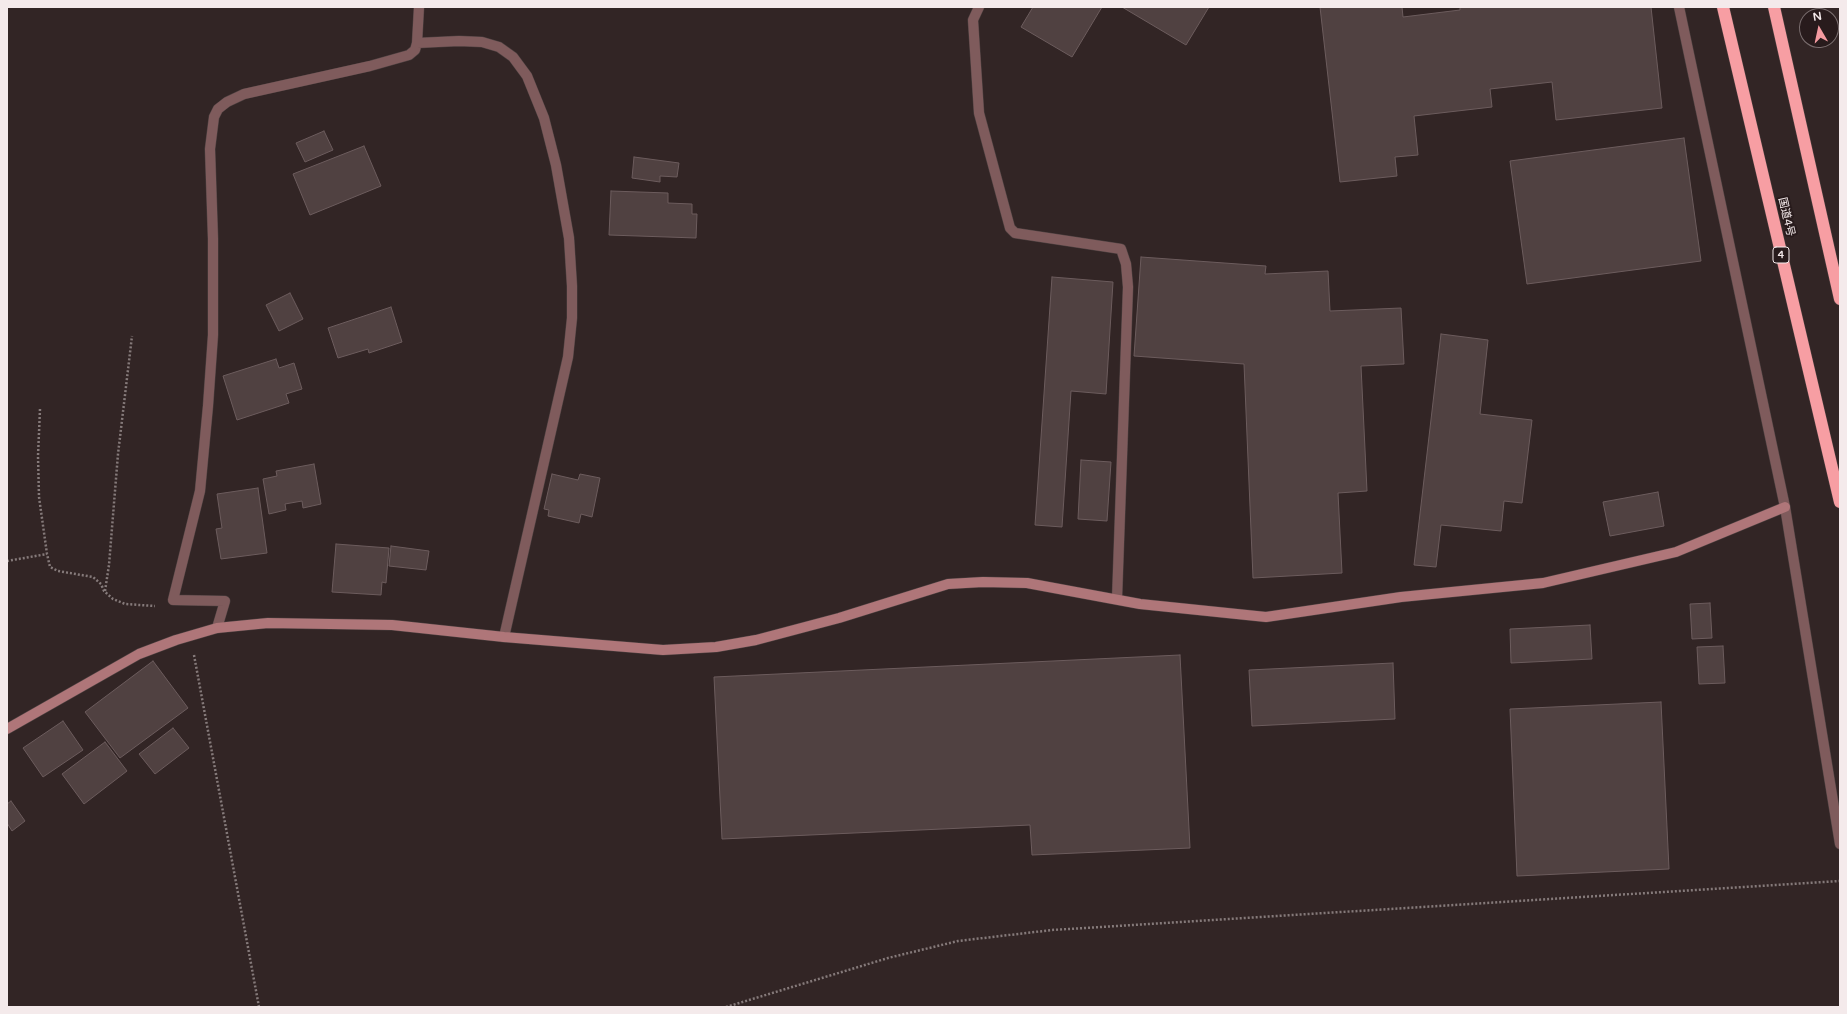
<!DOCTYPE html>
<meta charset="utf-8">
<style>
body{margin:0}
#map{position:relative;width:1847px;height:1014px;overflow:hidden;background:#322525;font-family:"Varela Round",sans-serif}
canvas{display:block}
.frame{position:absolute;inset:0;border:8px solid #f4eaeb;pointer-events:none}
.north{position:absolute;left:1799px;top:8px;width:40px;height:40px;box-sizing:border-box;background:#281b1c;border:1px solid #7a6e6f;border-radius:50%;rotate:351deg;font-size:11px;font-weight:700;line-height:16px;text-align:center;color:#f4eaeb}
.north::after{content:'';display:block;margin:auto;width:14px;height:18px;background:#f49aa0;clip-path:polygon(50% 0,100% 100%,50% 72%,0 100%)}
</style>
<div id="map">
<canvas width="1847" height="1014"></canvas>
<div class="frame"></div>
<div class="north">N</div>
</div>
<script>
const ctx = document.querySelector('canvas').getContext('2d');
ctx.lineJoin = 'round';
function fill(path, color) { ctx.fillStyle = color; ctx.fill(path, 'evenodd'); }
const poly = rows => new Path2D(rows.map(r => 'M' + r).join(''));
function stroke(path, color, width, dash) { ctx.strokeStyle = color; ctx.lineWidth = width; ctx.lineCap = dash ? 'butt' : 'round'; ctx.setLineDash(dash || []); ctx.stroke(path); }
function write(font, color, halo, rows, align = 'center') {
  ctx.font = font + ' "Varela Round","Noto Sans JP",sans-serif'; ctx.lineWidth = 4; ctx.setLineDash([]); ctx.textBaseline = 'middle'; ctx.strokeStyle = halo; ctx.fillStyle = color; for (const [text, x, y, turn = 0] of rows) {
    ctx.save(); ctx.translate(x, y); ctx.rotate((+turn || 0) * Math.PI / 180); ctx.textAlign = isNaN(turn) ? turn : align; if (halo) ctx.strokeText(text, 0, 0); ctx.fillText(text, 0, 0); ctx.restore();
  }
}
const building = poly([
 [1033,7,1102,7,1072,57,1021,27,1033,7],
 [1122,7,1209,7,1186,45,1122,7],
 [1320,7,1402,7,1403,17,1460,10,1460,7,1651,7,1662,108,1556,120,1552,82,1490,89,1492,107,1414,116,1418,155,1395,157,1397,176,1340,182,1320,7],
 [324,131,333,150,305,162,296,143,324,131],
 [1684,138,1701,261,1527,284,1510,161,1684,138],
 [364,146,381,186,310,215,293,174,364,146],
 [634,157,679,163,677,177,660,176,660,182,632,178,634,157],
 [611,191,668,193,668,203,692,204,692,214,697,214,696,238,609,235,611,191],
 [1141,257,1266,266,1265,274,1328,271,1330,311,1401,308,1404,364,1361,366,1367,491,1338,493,1342,573,1253,578,1244,364,1134,356,1141,257],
 [1052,277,1113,282,1106,394,1071,391,1062,527,1035,525,1052,277],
 [290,293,303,319,279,331,266,305,290,293],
 [391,307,402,342,369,353,368,349,338,358,328,328,391,307],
 [1441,334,1488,340,1480,414,1532,420,1522,503,1504,501,1501,531,1441,525,1436,567,1414,565,1441,334],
 [276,359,279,368,294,363,302,389,286,394,289,403,237,420,223,376,276,359],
 [1081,460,1111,462,1107,521,1078,519,1081,460],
 [314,464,321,504,303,508,302,501,285,504,286,510,269,514,263,479,277,476,276,471,314,464],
 [552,474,578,480,580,474,600,478,592,517,581,514,579,523,548,516,549,510,544,509,552,474],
 [258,488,267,553,221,559,216,529,222,528,217,494,258,488],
 [1658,492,1664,526,1610,536,1603,502,1658,492],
 [336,544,389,548,386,583,382,582,381,595,332,592,336,544],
 [391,546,429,551,426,570,389,566,391,546],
 [1710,603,1712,638,1692,639,1690,604,1710,603],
 [1590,625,1592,659,1511,663,1510,629,1590,625],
 [1723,646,1725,683,1699,684,1697,647,1723,646],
 [1180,655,1190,848,1032,855,1030,825,722,839,714,677,1180,655],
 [153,661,188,708,120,758,85,712,153,661],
 [1393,663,1395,719,1252,726,1249,670,1393,663],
 [1661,702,1669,869,1517,876,1510,709,1661,702],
 [63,721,83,750,43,777,23,748,63,721],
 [173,728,189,748,155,774,139,754,173,728],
 [105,742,127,771,84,804,62,774,105,742],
 [11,801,25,821,12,831,7,823,7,804,11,801]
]);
fill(building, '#504141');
stroke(building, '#6c5c5d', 1);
const street = poly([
 [979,7,973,20,979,113,1010,228,1015,233,1121,249,1126,264,1128,287,1117,599],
 [1679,7,1785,507,1840,844],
 [417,43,459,41,482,42,499,47,513,57,527,76,544,118,556,165,569,238,572,286,572,318,568,357,504,637],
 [217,628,225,601,173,600,200,491,208,406,213,335,213,239,210,149,214,117,218,109,227,102,244,94,370,66,409,55,415,50,417,43,419,7]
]);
const secondary = poly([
 [7,729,139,654,176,640,217,628,268,623,392,625,504,637,663,650,716,647,756,640,839,618,948,584,983,582,1027,583,1140,604,1266,617,1401,597,1543,583,1676,552,1785,507]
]);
const highway = poly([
 [1723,7,1840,502],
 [1774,7,1840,299]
]);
stroke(street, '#4d4141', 11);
stroke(secondary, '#4d4141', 11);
stroke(highway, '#4d4141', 13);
stroke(poly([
 [40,409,38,456,39,497,47,554,50,567,58,571,93,577,101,584,104,591,113,599,125,604,155,606],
 [7,561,47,554],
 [105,591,109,565,118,454,132,336],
 [194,655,259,1007],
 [726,1007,888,958,958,941,1052,930,1840,881]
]), '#857a7a', 2.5, [2, 2]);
stroke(street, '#7f5b5c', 10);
stroke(secondary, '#af7679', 10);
stroke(highway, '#f79ea3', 12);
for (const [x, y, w] of [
 [1781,255,16]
]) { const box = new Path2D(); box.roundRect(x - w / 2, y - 8, w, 16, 3); ctx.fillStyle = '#281b1c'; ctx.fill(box); stroke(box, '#f4eaeb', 1); }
write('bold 10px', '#f4eaeb', null, [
 ["4",1781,255]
]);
write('11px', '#f4eaeb', '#281b1c', [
 ["国道4号",1786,217,77]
]);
</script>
